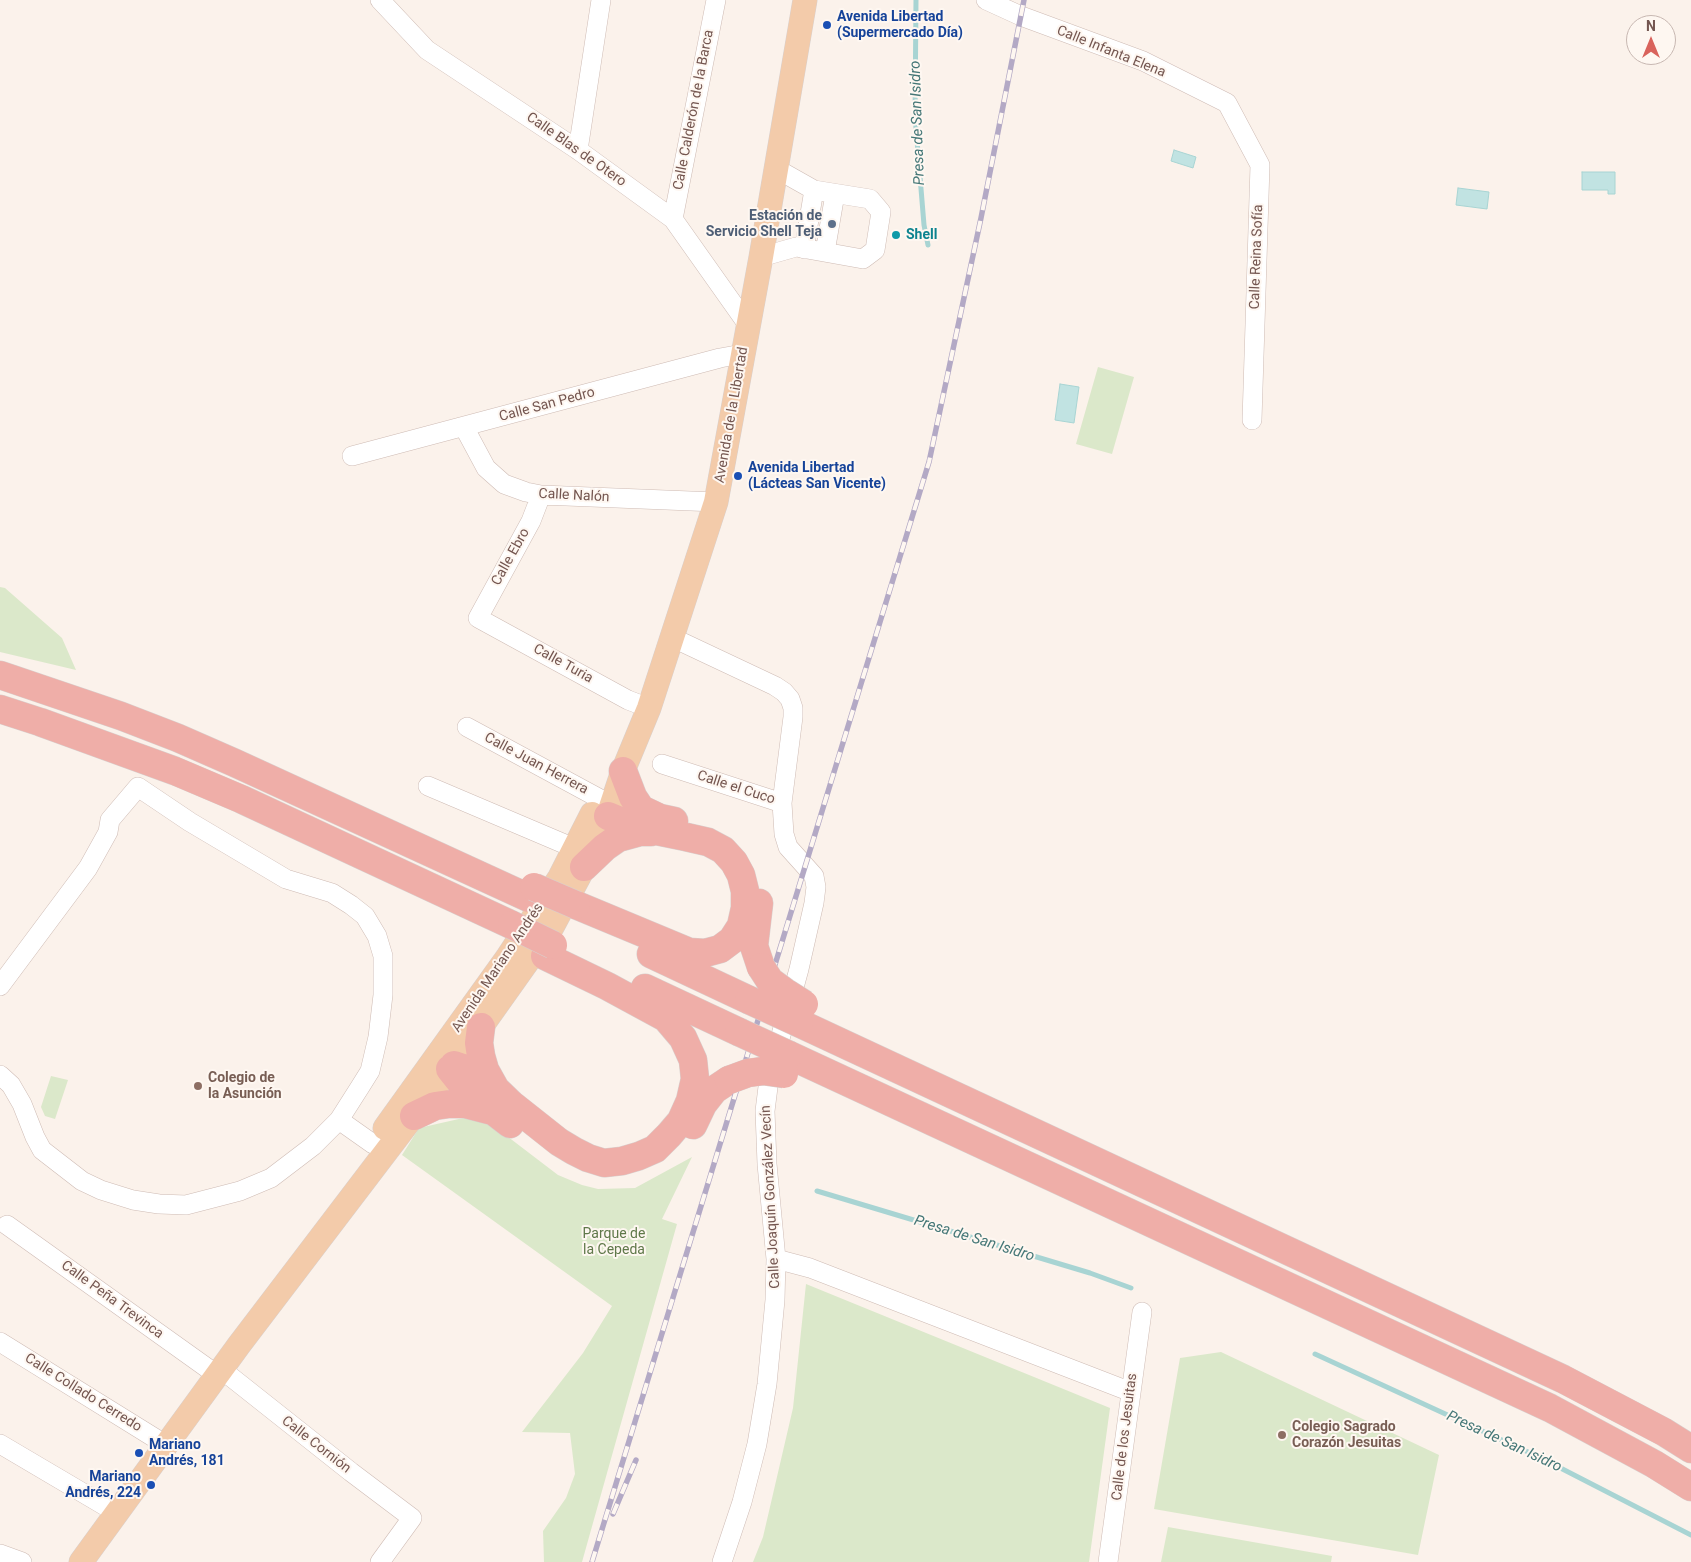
<!DOCTYPE html>
<meta charset="utf-8">
<style>
body{margin:0}
#map{position:relative;width:1691px;height:1562px;overflow:hidden;background:#fbf2eb;font-family:Roboto,sans-serif}
canvas{display:block}
.north{position:absolute;left:1626px;top:15px;width:50px;height:50px;box-sizing:border-box;background:#fef7f1;border:1px solid #c7b7b1;border-radius:50%;rotate:0deg;font-size:14px;font-weight:700;line-height:20px;text-align:center;color:#745650}
.north::after{content:'';display:block;margin:auto;width:18px;height:22px;background:#d9635c;clip-path:polygon(50% 0,100% 100%,50% 72%,0 100%)}
</style>
<div id="map">
<canvas width="1691" height="1562"></canvas>
<div class="north">N</div>
</div>
<script>
const ctx = document.querySelector('canvas').getContext('2d');
ctx.lineJoin = 'round';
function fill(path, color) { ctx.fillStyle = color; ctx.fill(path, 'evenodd'); }
const poly = rows => new Path2D(rows.map(r => 'M' + r).join(''));
function stroke(path, color, width, dash) { ctx.strokeStyle = color; ctx.lineWidth = width; ctx.lineCap = dash ? 'butt' : 'round'; ctx.setLineDash(dash || []); ctx.stroke(path); }
function write(font, color, halo, rows, align = 'center') {
  ctx.font = font + ' Roboto,sans-serif'; ctx.lineWidth = 4; ctx.setLineDash([]); ctx.textBaseline = 'middle'; ctx.strokeStyle = halo; ctx.fillStyle = color; for (const [text, x, y, turn = 0] of rows) {
    ctx.save(); ctx.translate(x, y); ctx.rotate((+turn || 0) * Math.PI / 180); ctx.textAlign = isNaN(turn) ? turn : align; if (halo) ctx.strokeText(text, 0, 0); ctx.fillText(text, 0, 0); ctx.restore();
  }
}
fill(poly([
 [1098,367,1134,377,1112,454,1076,444],
 [0,587,5,588,62,638,76,670,0,652],
 [51,1076,68,1080,55,1119,45,1116,41,1107],
 [472,1116,499,1130,558,1175,582,1185,598,1189,635,1188,692,1157,662,1219,677,1224,582,1562,544,1562,543,1531,566,1498,575,1474,570,1433,522,1432,583,1353,612,1306,402,1155,419,1128],
 [806,1284,1110,1408,1089,1562,753,1562,763,1537,793,1408],
 [1221,1352,1439,1455,1418,1555,1154,1509,1180,1358],
 [1168,1527,1332,1556,1331,1562,1161,1562]
]), '#dbe8ca');
const water = poly([
 [1174,150,1196,157,1193,168,1171,161,1174,150],
 [1582,172,1615,172,1615,194,1608,194,1608,190,1582,190,1582,172],
 [1458,188,1489,192,1487,209,1456,205,1458,188],
 [1060,384,1079,387,1074,423,1055,420,1060,384]
]);
fill(water, '#c1e3e2');
stroke(water, '#a8d4d3', 1);
stroke(poly([
 [916,0,915,116,924,225,928,245],
 [817,1191,1090,1273,1131,1288],
 [1315,1354,1541,1458,1691,1535]
]), '#a8d4d3', 5);
const minor = poly([
 [380,0,427,50,578,150,673,219,748,325],
 [986,0,1021,16,1143,61,1227,103,1260,165,1252,420],
 [578,150,601,0],
 [673,219,716,0],
 [804,249,814,190],
 [825,252,835,194],
 [761,257,796,247,863,259,875,250,881,212,870,199,814,190,775,168],
 [464,427,486,468,504,484,526,492,541,495,716,502],
 [352,456,720,358,742,354],
 [541,495,531,521,478,618,628,700,649,708],
 [467,727,604,801],
 [662,764,782,803,793,717,793,708,790,699,784,692,775,686,671,637],
 [428,786,574,848],
 [0,986,88,868,108,832,110,820,138,787,190,822,286,879,332,893,351,905,365,916,377,936,383,956,383,995,378,1037,370,1071,360,1087,339,1120,313,1146,271,1178,240,1191,186,1205,159,1204,133,1200,101,1190,82,1181,42,1150,35,1137,22,1104,11,1085,0,1075],
 [339,1120,373,1144],
 [7,1225,217,1375],
 [776,1259,810,1268,1131,1392],
 [0,1342,166,1445],
 [221,1369,351,1472,412,1518,380,1562],
 [0,1444,117,1513],
 [0,1554,22,1562],
 [722,1562,742,1502,757,1444,767,1384,775,1300,776,1259,767,1164,765,1111,769,1079,799,969,814,903,816,887,814,876,788,847,784,834,782,803],
 [1108,1562,1142,1312]
]);
const major = poly([
 [385,1128,507,958,560,877,592,814],
 [81,1562,239,1345,481,1027,552,927,584,867,608,816,623,771,649,708,716,502,761,257,805,0]
]);
const highway = poly([
 [0,675,121,716,178,738,235,763,529,898],
 [0,709,40,722,175,771,241,799,512,925],
 [623,771,633,797,641,809,660,818,674,821],
 [584,867,605,847,618,838,640,832,651,832],
 [759,903,754,946,761,967],
 [576,905,689,952,705,953,720,949,732,940,741,926,745,908,745,891,741,875,734,862,723,850,708,842,686,837,632,826,608,816],
 [651,954,749,1000],
 [645,988,739,1032],
 [799,1023,1563,1379,1664,1432,1691,1449],
 [481,1027,479,1043,481,1056,485,1070,495,1088],
 [789,1055,1550,1408,1654,1464,1691,1487],
 [454,1065,469,1070,484,1078,511,1104,559,1142,574,1151,588,1158,604,1163,622,1161,639,1156,655,1149,669,1135,681,1121,690,1101,695,1079,693,1060,683,1038,666,1018,607,986,545,956],
 [450,1069,462,1084,475,1097,510,1124],
 [414,1116,435,1106,449,1104,465,1104,492,1111],
 [693,1125,703,1104,714,1090,729,1080]
]);
stroke(minor, '#cebbb4', 20);
stroke(major, '#d8d0ce', 25);
stroke(highway, '#d8d0ce', 29);
stroke(minor, '#fff', 19);
stroke(major, '#f3cbaa', 24);
stroke(highway, '#efaea8', 28);
const rail = poly([
 [613,1514,636,1460],
 [592,1562,929,462,981,218,1024,0]
]);
stroke(rail, '#b3a9c5', 5.5);
stroke(rail, '#fef7f1', 4, [11]);
const highwayBridge = poly([
 [534,887,576,905],
 [512,925,553,945],
 [761,967,770,981,785,992,804,1004],
 [749,1000,799,1023],
 [739,1032,789,1055],
 [729,1080,748,1073,763,1071,784,1074]
]);
stroke(highwayBridge, '#d8d0ce', 29, []);
stroke(highwayBridge, '#efaea8', 28);
for (const [x, y, r, color] of [
 [827,25,5,"#1a4fb4"],
 [832,224,5,"#5c6f8a"],
 [896,235,5,"#0f9aa8"],
 [738,476,5,"#1a4fb4"],
 [198,1086,5,"#8d6e63"],
 [1282,1435,5,"#8d6e63"],
 [139,1453,5,"#1a4fb4"],
 [151,1485,5,"#1a4fb4"]
]) { const dot = new Path2D(); dot.arc(x, y, r, 0, 2 * Math.PI); ctx.fillStyle = color; ctx.fill(dot); stroke(dot, '#fef7f1', 2); }
write('bold 14px', '#164399', '#fef7f1', [
 ["Avenida Libertad",837,17],
 ["(Supermercado Día)",837,33],
 ["Avenida Libertad",748,468],
 ["(Lácteas San Vicente)",748,484],
 ["Mariano",149,1445],
 ["Andrés, 181",149,1461],
 ["Mariano",141,1477,"right"],
 ["Andrés, 224",141,1493,"right"]
], 'left');
write('14px', '#745650', '#fef7f1', [
 ["Calle Infanta Elena",1111,52,22],
 ["Calle Calderón de la Barca",694,110,-79],
 ["Calle Blas de Otero",576,150,35],
 ["Calle Reina Sofía",1257,257,-88],
 ["Calle San Pedro",547,405,-15],
 ["Avenida de la Libertad",732,415,-80],
 ["Calle Nalón",574,496,3],
 ["Calle Ebro",511,557,-61],
 ["Calle Turia",563,664,29],
 ["Calle Juan Herrera",536,764,28],
 ["Calle el Cuco",736,788,18],
 ["Avenida Mariano Andrés",498,968,-56],
 ["Calle Joaquín González Vecín",771,1197,-93],
 ["Calle Peña Trevinca",112,1300,36],
 ["Calle Collado Cerredo",83,1393,32],
 ["Calle de los Jesuitas",1125,1437,-83],
 ["Calle Cornión",316,1445,38]
]);
write('bold 14px', '#4e5e75', '#fef7f1', [
 ["Estación de",822,216],
 ["Servicio Shell Teja",822,232]
], 'right');
write('bold 14px', '#0d838f', '#fef7f1', [
 ["Shell",906,235]
], 'left');
write('bold 14px', '#785e54', '#fef7f1', [
 ["Colegio de",208,1078],
 ["la Asunción",208,1094],
 ["Colegio Sagrado",1292,1427],
 ["Corazón Jesuitas",1292,1443]
], 'left');
write('14px', '#5f7849', '#fef7f1', [
 ["Parque de",614,1234],
 ["la Cepeda",614,1250]
]);
write('italic 15px', '#457777', '#fef7f1', [
 ["Presa de San Isidro",918,123,-92],
 ["Presa de San Isidro",974,1239,17],
 ["Presa de San Isidro",1504,1442,25]
]);
</script>
